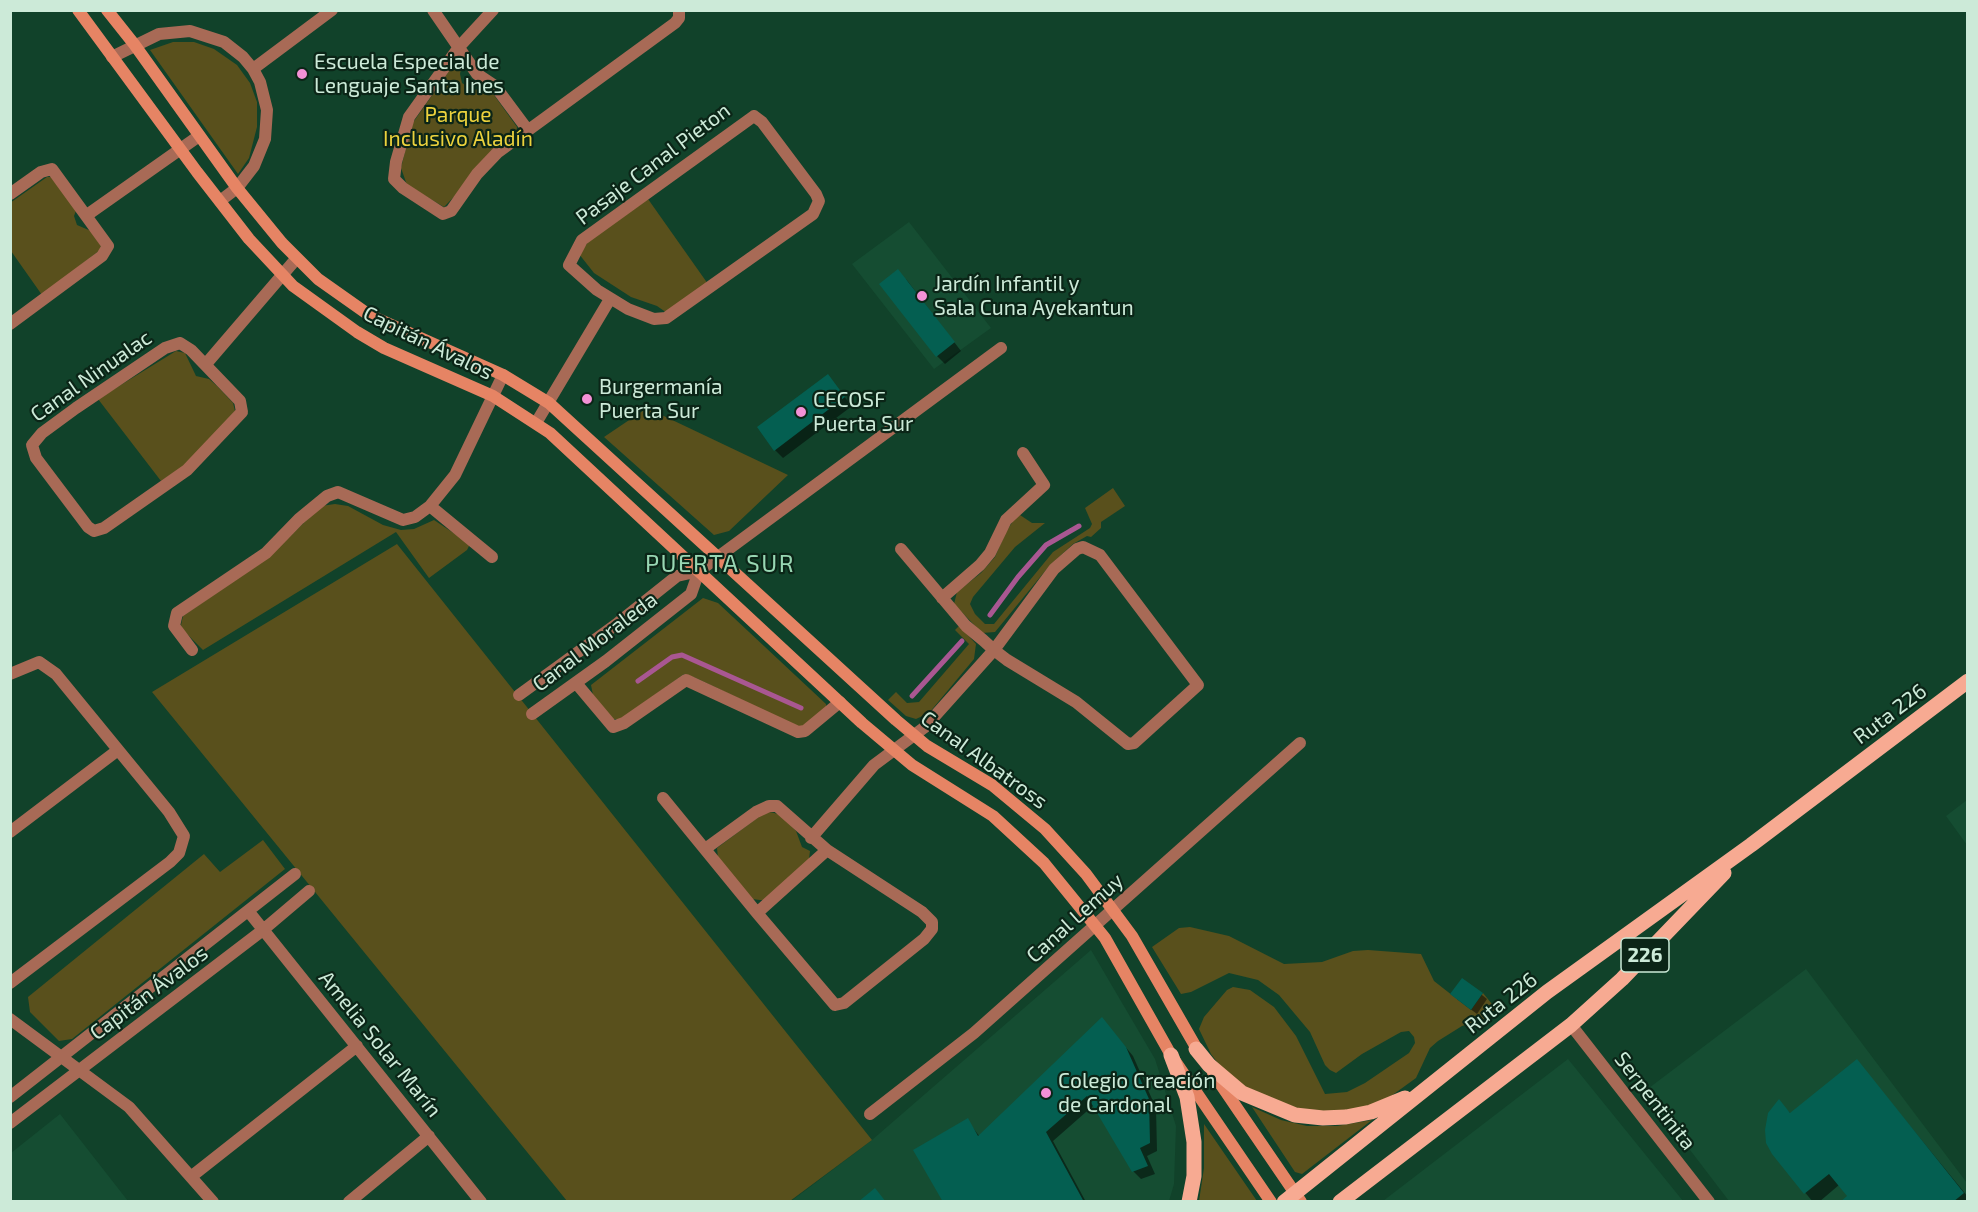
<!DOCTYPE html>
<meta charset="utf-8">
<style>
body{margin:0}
#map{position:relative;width:1978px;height:1212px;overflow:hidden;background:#11422a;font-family:"Exo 2",sans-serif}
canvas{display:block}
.frame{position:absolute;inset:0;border:12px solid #ccead8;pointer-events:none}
</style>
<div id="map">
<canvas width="1978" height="1212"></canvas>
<div class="frame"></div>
</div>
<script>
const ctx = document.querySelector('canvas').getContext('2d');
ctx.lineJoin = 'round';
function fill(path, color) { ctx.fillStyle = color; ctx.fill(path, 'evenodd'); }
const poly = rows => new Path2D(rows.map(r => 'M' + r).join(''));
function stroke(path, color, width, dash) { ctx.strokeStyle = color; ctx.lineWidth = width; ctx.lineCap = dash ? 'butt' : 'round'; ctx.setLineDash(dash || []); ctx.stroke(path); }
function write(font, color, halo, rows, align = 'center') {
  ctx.font = font + ' "Exo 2",sans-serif'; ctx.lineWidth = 4.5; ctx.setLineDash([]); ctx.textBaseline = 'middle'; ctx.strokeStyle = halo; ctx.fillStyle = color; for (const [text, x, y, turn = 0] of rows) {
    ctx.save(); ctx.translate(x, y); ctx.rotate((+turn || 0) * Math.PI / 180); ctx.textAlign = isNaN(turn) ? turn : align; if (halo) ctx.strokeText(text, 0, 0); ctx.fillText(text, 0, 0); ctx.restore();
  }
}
fill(poly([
 [909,222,991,328,934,369,852,264],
 [1967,800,1967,845,1946,816],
 [1091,950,1155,1059,1176,1126,1174,1184,1169,1201,790,1202,872,1140],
 [1806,969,1967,1183,1967,1201,1729,1201,1645,1091],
 [1568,1059,1683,1201,1383,1201],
 [60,1114,128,1201,11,1201,11,1153]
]), '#154d32');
fill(poly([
 [173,42,194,42,214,49,237,65,250,83,257,102,257,127,249,158,238,174,150,50],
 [459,63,462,63,460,74,462,83,473,90,485,88,491,91,517,127,516,133,444,207,407,185,401,168,412,124,452,67],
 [47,177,51,177,77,208,74,216,77,225,91,231,101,246,100,250,42,295,11,251,10,203],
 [648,199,708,284,667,313,657,306,631,297,594,273,579,254,589,241],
 [176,351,185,353,196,376,209,379,217,386,233,403,235,411,187,464,161,481,98,399],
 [647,408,788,475,729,531,714,535,604,437],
 [1113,488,1125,506,1101,522,1101,528,1091,537,1087,536,1073,544,1050,565,995,632,982,633,954,604,957,592,981,573,995,557,1006,532,1015,518,1020,515,1032,523,1045,523,1015,547,973,597,970,604,975,614,985,624,994,624,1053,552,1090,528,1092,524,1085,508],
 [335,504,348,506,383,525,401,530,414,529,434,520,470,544,467,550,429,578,396,532,203,650,183,630,181,625,183,616,270,556,321,506],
 [397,544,872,1140,790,1201,567,1201,152,692],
 [703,598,718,603,826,704,826,709,806,726,798,727,696,678,684,674,621,719,611,719,593,695,591,685],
 [959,626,976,644,974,659,929,713,916,719,906,716,888,700,896,692,907,703,919,702,969,644,955,630],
 [770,812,782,815,796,831,802,847,810,851,809,859,764,900,760,900,752,899,718,858,717,848,764,813],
 [263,840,285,869,72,1039,59,1041,30,1012,28,997,204,854,220,872],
 [1190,927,1229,936,1284,964,1322,962,1353,951,1368,950,1421,954,1434,981,1471,1010,1483,993,1496,1009,1484,1019,1462,1026,1438,1041,1430,1048,1416,1078,1387,1099,1355,1111,1303,1112,1247,1089,1223,1070,1211,1054,1199,1029,1204,1017,1227,990,1233,987,1250,990,1274,1007,1296,1036,1325,1094,1347,1092,1365,1083,1409,1053,1415,1043,1414,1037,1409,1031,1401,1032,1362,1054,1336,1073,1330,1070,1325,1065,1310,1032,1279,995,1258,980,1229,973,1191,992,1181,994,1152,947,1179,928],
 [1252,1107,1281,1120,1307,1126,1337,1126,1372,1120,1302,1174,1295,1172],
 [1204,1124,1257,1201,1199,1201,1204,1168]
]), '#59501c');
fill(poly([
 [906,279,961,351,945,364,937,356],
 [827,376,852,406,783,458,775,450],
 [1463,980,1487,999,1477,1014,1457,999],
 [1109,1027,1133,1056,1156,1108,1157,1151,1147,1156,1155,1174,1141,1179,1133,1171,1094,1105,1053,1141,1086,1202,945,1202,967,1120,980,1137],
 [1857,1061,1968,1197,1968,1202,1842,1202,1849,1196,1839,1185,1819,1202,1813,1202,1773,1154,1779,1102,1791,1114]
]), '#0007');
stroke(poly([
 [990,615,1018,577,1046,545,1079,526],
 [638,681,672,657,682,655,801,708],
 [912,696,962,641]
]), '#a95792', 5);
fill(poly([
 [898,269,955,342,936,357,879,284],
 [828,374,845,397,774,451,757,427],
 [1462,978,1483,993,1471,1010,1450,994],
 [1102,1017,1126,1047,1149,1099,1150,1143,1140,1148,1148,1166,1132,1172,1087,1096,1046,1132,1084,1202,943,1202,913,1150,968,1118,978,1136],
 [1857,1059,1964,1193,1953,1202,1840,1202,1847,1196,1829,1174,1804,1194,1772,1154,1766,1143,1765,1130,1768,1113,1779,1099,1790,1113],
 [875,1188,886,1202,858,1202]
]), '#045f51');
stroke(poly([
 [433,10,477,74,495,86,527,129],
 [493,10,459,47,409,117,396,162,394,179,403,188,443,214,451,211,477,174,497,153,675,23,679,18,679,10],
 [112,57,159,34,190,31,224,42,243,57,253,69,260,82,267,110,265,139,254,166,237,188,220,201],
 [253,69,332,10],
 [754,116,762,122,816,194,819,201,813,214,666,318,654,319,628,309,597,290,569,265,582,240,754,116],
 [10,194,41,172,52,169,108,246,102,256,10,324],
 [87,215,199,136],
 [180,343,191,350,240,401,242,412,187,470,104,528,94,531,88,527,36,458,32,445,42,433,76,408,165,348,180,343],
 [206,364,296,259],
 [536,423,610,299],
 [430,506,492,557],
 [942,598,980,565,990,553,1006,520,1044,485,1023,453],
 [192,650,174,626,177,613,266,553,299,519,327,496,338,492,403,520,415,517,430,506,455,475,503,375],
 [10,674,39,662,56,674,169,812,184,836,179,853,170,862,10,983],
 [576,683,613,727,624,723,686,680,798,732,805,731,840,702],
 [519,695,618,623,677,576,699,571,1001,348],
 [532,714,606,661,691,594,699,571],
 [663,798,757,913,835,1005,844,1003,924,939,932,929,932,922,922,912,827,850,777,806,769,806,756,812,705,849],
 [10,832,118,750],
 [811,838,874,765,925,727,994,650,1054,569,1077,549,1083,547,1100,555,1198,685,1134,743,1128,744,1076,702,1007,660,994,650,983,640,966,626,901,549],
 [249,912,481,1202],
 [757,913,827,850],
 [10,1019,129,1107,213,1202],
 [1571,1025,1709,1202],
 [10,1097,295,874],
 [870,1114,974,1033,1300,743],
 [10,1123,263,930,309,891],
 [192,1176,357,1046],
 [349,1202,429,1136]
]), '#a86a56', 12);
stroke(poly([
 [78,10,197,172,249,239,293,286,357,332,384,348,493,396,550,433,862,723,912,765,993,816,1044,863,1105,938,1171,1055,1271,1202],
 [107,10,134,44,237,188,282,243,318,279,369,315,503,375,549,403,896,720,927,746,992,785,1045,829,1086,874,1132,936,1201,1056],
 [1213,1073,1301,1202]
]), '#e68464', 12);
stroke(poly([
 [1196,1049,1209,1065,1242,1093,1295,1115,1323,1118,1346,1117,1371,1112,1405,1098],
 [1171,1055,1187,1097,1194,1142,1194,1176,1189,1202],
 [1284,1202,1547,992,1751,845,1968,681],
 [1340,1202,1571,1025,1622,979,1724,873]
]), '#f7aa92', 15);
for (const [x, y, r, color] of [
 [302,74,6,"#f391d6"],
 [922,296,6,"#f391d6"],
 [587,399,6,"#f391d6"],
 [801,412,6,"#f391d6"],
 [1046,1093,6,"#f391d6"]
]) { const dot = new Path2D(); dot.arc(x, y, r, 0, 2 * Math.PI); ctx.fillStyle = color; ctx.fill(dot); stroke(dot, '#0b2517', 2); }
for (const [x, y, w] of [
 [1645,955,48]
]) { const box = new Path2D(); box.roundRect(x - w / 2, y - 17, w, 34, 4.5); ctx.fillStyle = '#0b2517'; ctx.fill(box); stroke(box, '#ccead8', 1.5); }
write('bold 20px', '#ccead8', null, [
 ["226",1645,955]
]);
write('21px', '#ccead8', '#0b2517', [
 ["Escuela Especial de",314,62],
 ["Lenguaje Santa Ines",314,86],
 ["Jardín Infantil y",934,284],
 ["Sala Cuna Ayekantun",934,308],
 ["Burgermanía",599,387],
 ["Puerta Sur",599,411],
 ["CECOSF",813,400],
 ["Puerta Sur",813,424],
 ["Colegio Creación",1058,1081],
 ["de Cardonal",1058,1105]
], 'left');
write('21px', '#ecd23d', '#0b2517', [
 ["Parque",458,115],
 ["Inclusivo Aladín",458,139]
]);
write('21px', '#ccead8', '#0b2517', [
 ["Pasaje Canal Pieton",653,164,-37],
 ["Capitán Ávalos",428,343,26],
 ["Canal Ninualac",91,376,-35],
 ["Canal Moraleda",595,642,-37],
 ["Ruta 226",1890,714,-37],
 ["Canal Albatross",984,760,36],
 ["Canal Lemuy",1075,918,-42],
 ["Capitán Ávalos",149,993,-37],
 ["Ruta 226",1501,1003,-38],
 ["Amelia Solar Marín",380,1044,51],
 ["Serpentinita",1655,1101,52]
]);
ctx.letterSpacing = '1.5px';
write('24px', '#98d7b3', '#0b2517', [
 ["PUERTA SUR",720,564]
]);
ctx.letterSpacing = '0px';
</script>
